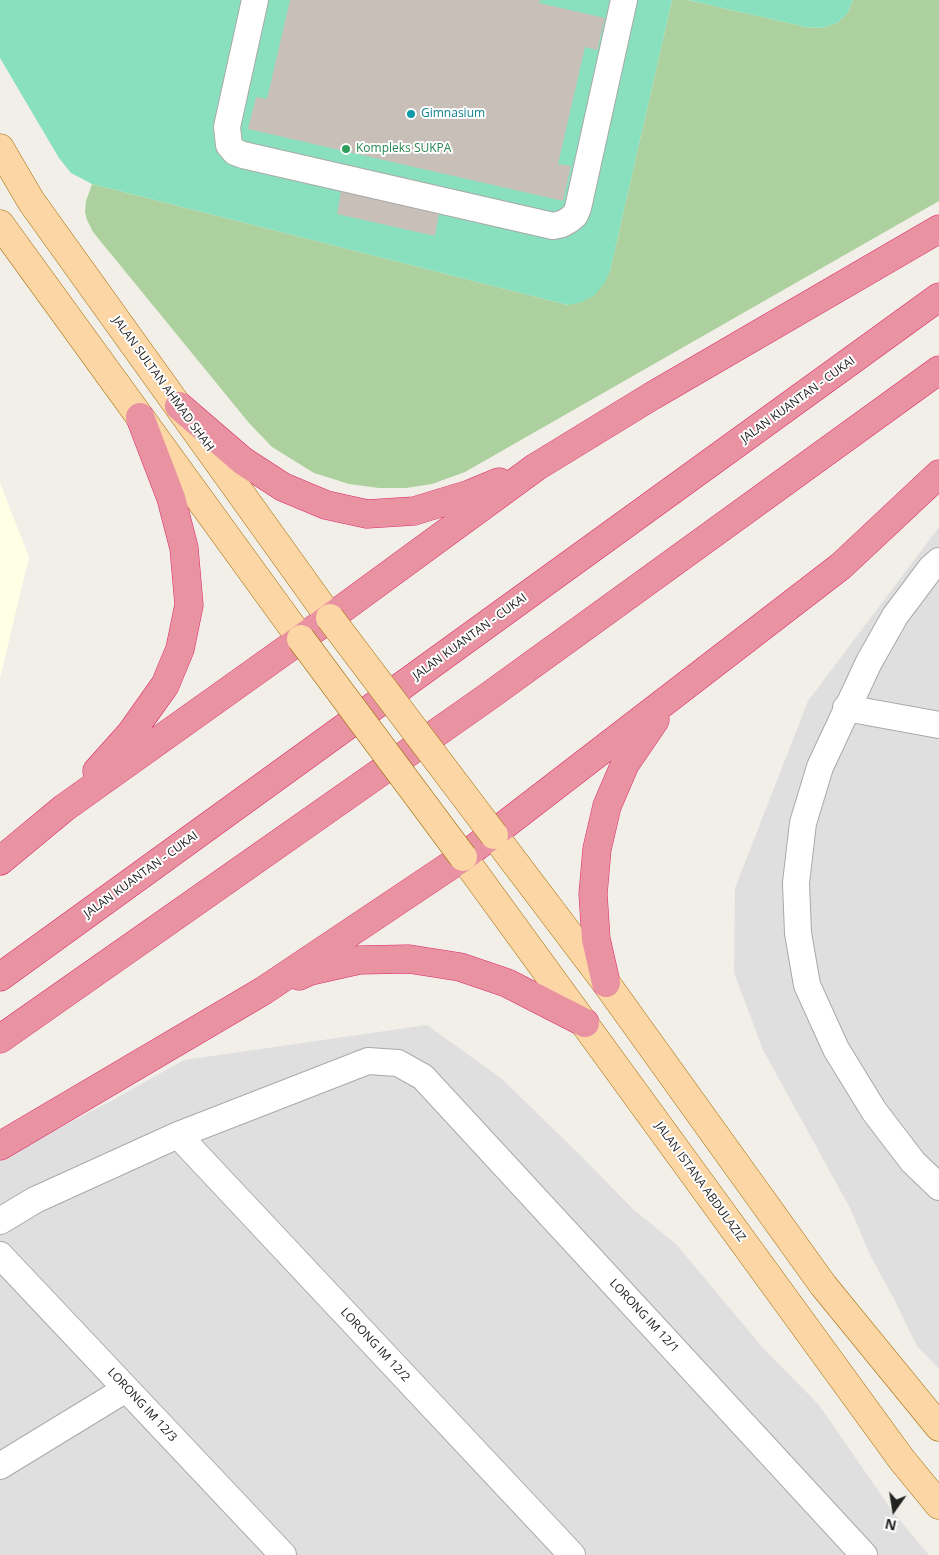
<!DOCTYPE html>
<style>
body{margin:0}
#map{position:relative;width:939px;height:1555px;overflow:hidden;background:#f2efe9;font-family:"Open Sans",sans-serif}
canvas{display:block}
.north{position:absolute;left:869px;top:1485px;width:50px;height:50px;-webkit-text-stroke:4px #fff;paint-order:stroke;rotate:193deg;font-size:14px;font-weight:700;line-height:20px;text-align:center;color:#222}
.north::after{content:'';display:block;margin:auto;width:18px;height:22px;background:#222;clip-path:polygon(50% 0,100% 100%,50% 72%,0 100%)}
</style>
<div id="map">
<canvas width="939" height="1555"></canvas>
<div class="north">N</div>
</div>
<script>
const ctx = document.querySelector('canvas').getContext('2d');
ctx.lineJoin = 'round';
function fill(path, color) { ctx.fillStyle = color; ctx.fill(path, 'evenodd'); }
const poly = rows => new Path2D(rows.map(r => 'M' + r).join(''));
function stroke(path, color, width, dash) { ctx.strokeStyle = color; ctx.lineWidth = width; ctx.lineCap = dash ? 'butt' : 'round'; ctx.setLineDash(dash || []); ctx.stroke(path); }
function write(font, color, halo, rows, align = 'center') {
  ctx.font = font + ' "Open Sans",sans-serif'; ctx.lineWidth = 4; ctx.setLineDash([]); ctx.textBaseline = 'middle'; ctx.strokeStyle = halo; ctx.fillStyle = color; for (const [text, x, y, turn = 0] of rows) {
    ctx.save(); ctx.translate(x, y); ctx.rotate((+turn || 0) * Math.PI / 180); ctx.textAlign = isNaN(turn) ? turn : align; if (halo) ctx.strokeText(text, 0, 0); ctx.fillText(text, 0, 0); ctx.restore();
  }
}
fill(poly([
 [939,527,939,1369,917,1346,893,1297,870,1255,850,1208,763,1050,734,973,735,888,808,701],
 [427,1025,502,1079,580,1155,634,1210,676,1244,764,1349,819,1405,893,1512,929,1555,0,1555,0,1159,111,1101,184,1060]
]), '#e0dfdf');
fill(poly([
 [0,483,29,557,0,678]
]), '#ffffe5');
fill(poly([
 [672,0,688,0,806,27,822,28,837,23,847,14,853,0,939,0,939,201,465,472,432,484,406,488,379,488,349,484,314,473,272,447,249,423,93,232,87,220,85,212,86,201,92,184,568,305,610,271]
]), '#add19e');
fill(poly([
 [0,0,672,0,610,271,605,282,595,295,582,302,568,305,92,184,71,173,59,158,0,58],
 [688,0,853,0,847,14,837,23,822,28,806,27]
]), '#88e0be');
fill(poly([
 [290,0,540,0,539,3,605,18,597,50,585,47,558,164,571,166,563,201,248,129,256,97,267,99],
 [341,191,439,213,435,236,337,214]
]), '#c7bfb8');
const minor = poly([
 [255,0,227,127,229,145,235,152,243,155,553,226,562,224,569,220,575,215,578,208,624,0],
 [939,561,931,568,895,616,869,662,820,767,803,823,796,883,798,933,807,985,836,1049,874,1111,913,1162,939,1187],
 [846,708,939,725],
 [178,1135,572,1555],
 [0,1221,35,1200,178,1135,368,1061,398,1063,423,1077,864,1555],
 [0,1255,283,1555],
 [0,1466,126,1389]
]);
const major = poly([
 [0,148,31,201,330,618],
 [0,224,301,639],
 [494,835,606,983,823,1285,939,1427],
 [463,857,902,1460,939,1505]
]);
const highway = poly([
 [179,406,243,461,283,487,326,505,367,514,414,511,470,494,499,482],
 [97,771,131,733,165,685,180,649,189,605,184,548,171,498,140,417],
 [0,861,64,808,301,639,536,467,652,396,939,229],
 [299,976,310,971,359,960,409,959,460,967,507,983,585,1023],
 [0,977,939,297],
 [606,983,596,939,593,894,597,849,607,806,625,764,655,720],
 [0,1039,489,696,939,370],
 [0,1146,263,991,463,857,841,566,939,474]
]);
stroke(minor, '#a9a9a9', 28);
stroke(major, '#a06b00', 29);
stroke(highway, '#dc2a67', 29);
stroke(minor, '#fff', 26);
stroke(major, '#fcd6a4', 28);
stroke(highway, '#e892a2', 28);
const majorBridge = poly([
 [330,618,494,835],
 [301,639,463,857]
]);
stroke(majorBridge, '#a06b00', 29, []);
stroke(majorBridge, '#fcd6a4', 28);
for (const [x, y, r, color] of [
 [411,114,5,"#0f9aa8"],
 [346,149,5,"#2e9e5b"]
]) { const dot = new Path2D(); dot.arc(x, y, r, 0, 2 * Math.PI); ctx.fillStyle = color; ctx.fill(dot); stroke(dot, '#fff', 2); }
write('12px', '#0d838f', '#fff', [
 ["Gimnasium",421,114]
], 'left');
write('12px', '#27864d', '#fff', [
 ["Kompleks SUKPA",356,149]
], 'left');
write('12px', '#222', '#fff', [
 ["JALAN SULTAN AHMAD SHAH",163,384,54],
 ["JALAN KUANTAN - CUKAI",798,400,-36],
 ["JALAN KUANTAN - CUKAI",470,637,-36],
 ["JALAN KUANTAN - CUKAI",141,875,-36],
 ["JALAN ISTANA ABDULAZIZ",700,1182,54],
 ["LORONG IM 12/1",644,1316,47],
 ["LORONG IM 12/2",375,1345,47],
 ["LORONG IM 12/3",142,1405,47]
]);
</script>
